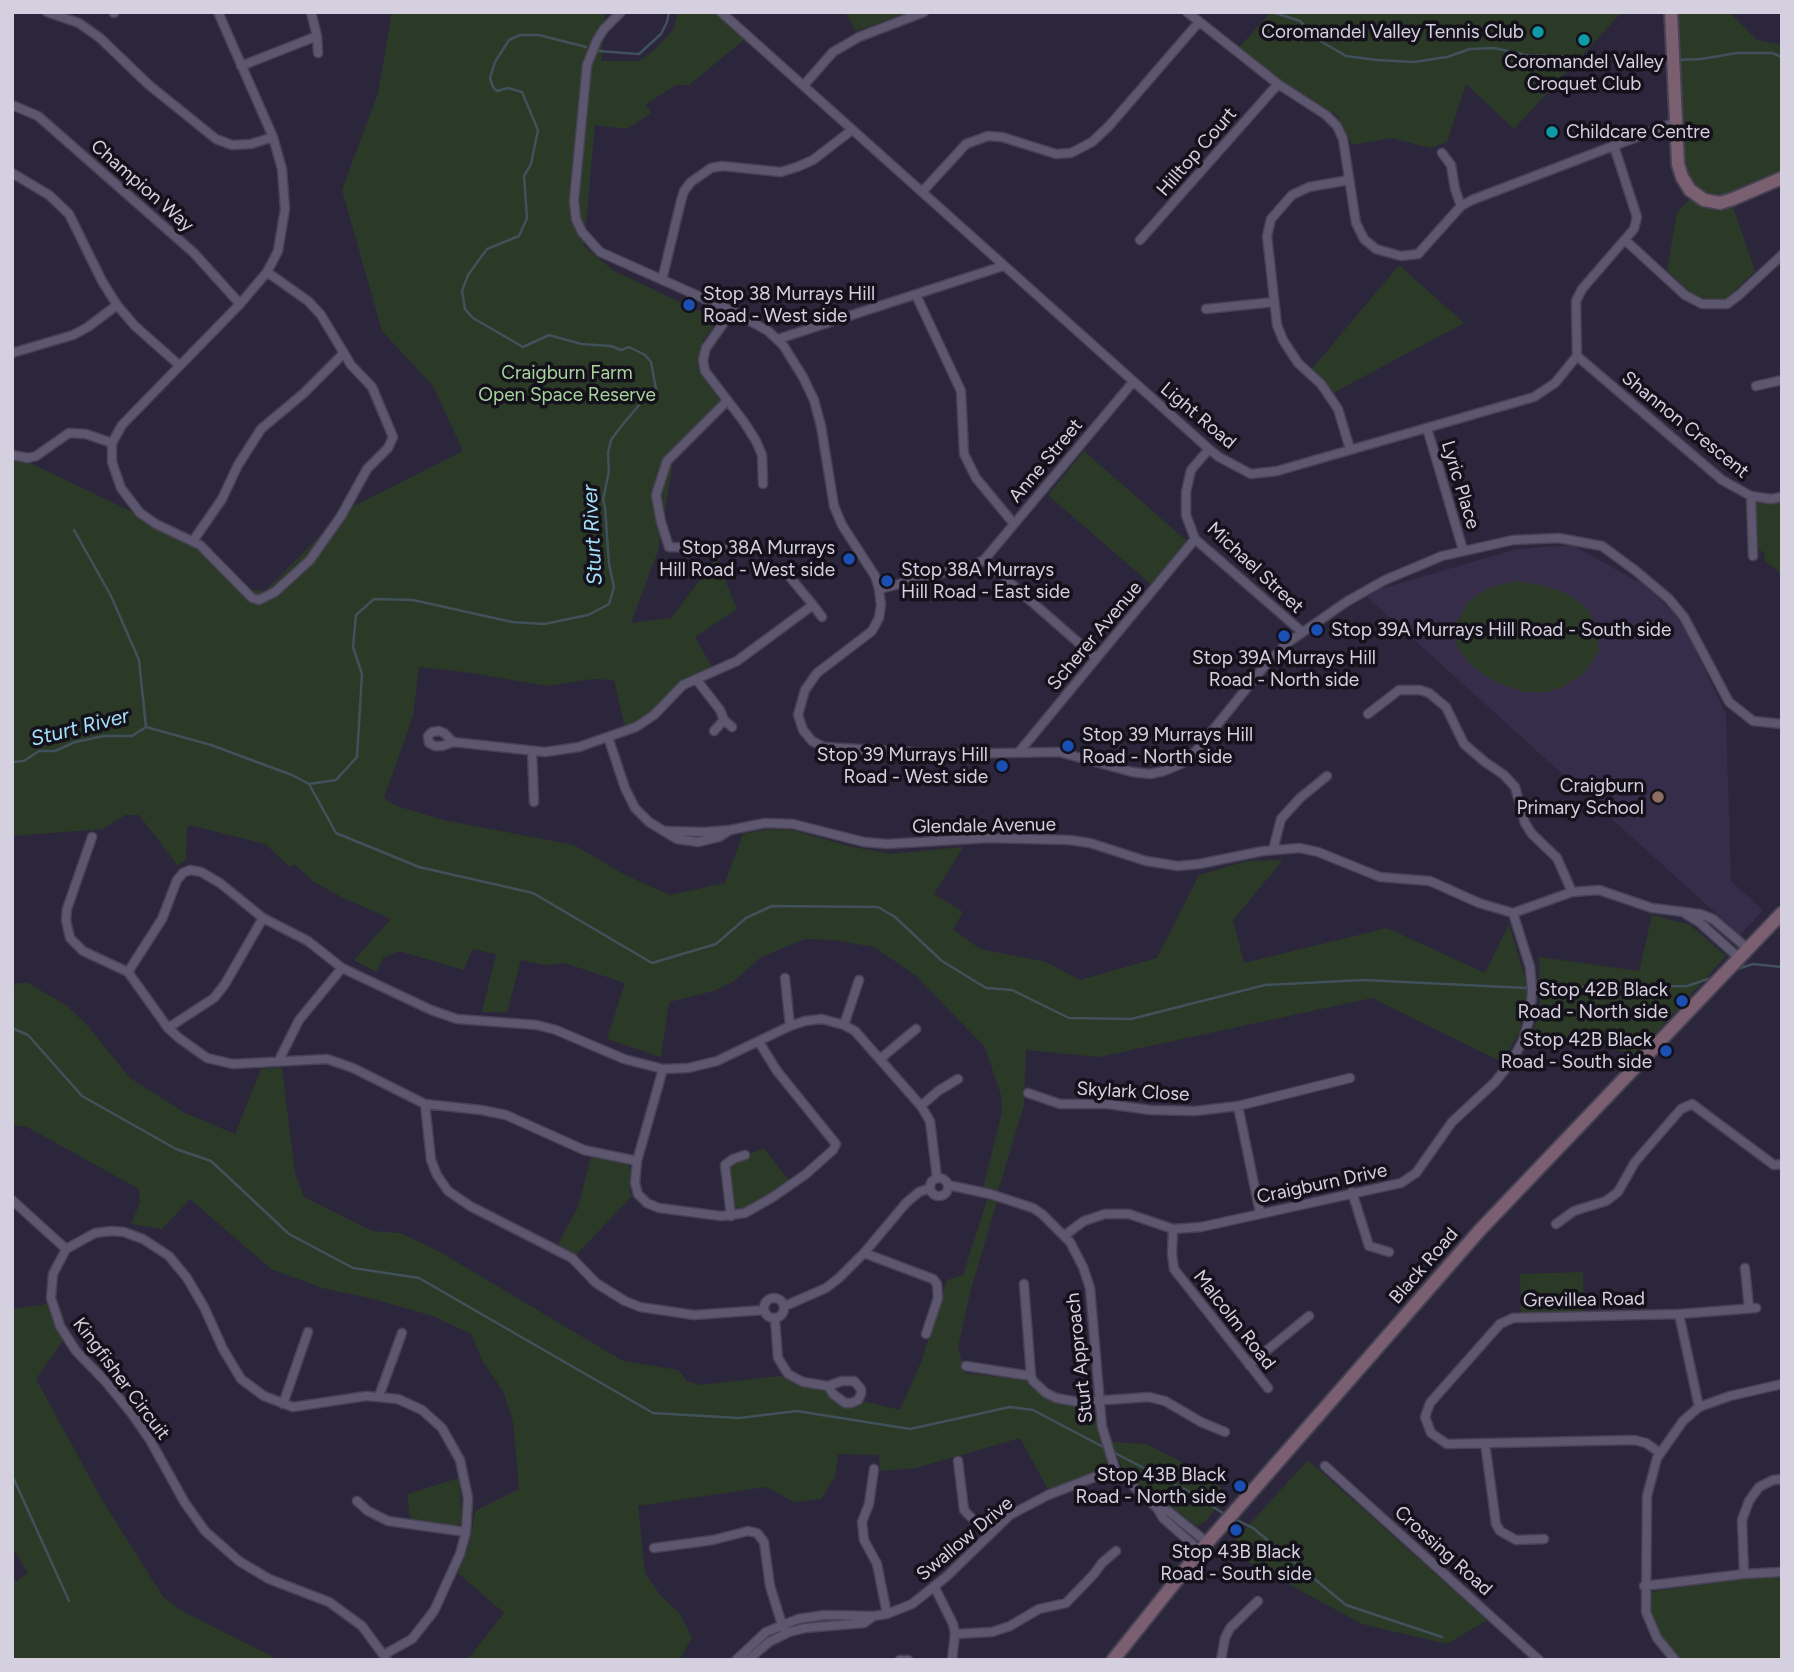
<!DOCTYPE html>
<style>
body{margin:0}
#map{position:relative;width:1794px;height:1672px;overflow:hidden;background:#2c263c;font-family:Figtree,sans-serif}
canvas{display:block}
.frame{position:absolute;inset:0;border:14px solid #d4d0df;pointer-events:none}
</style>
<div id="map">
<canvas width="1794" height="1672"></canvas>
<div class="frame"></div>
</div>
<script>
const ctx = document.querySelector('canvas').getContext('2d');
ctx.lineJoin = 'round';
function fill(path, color) { ctx.fillStyle = color; ctx.fill(path, 'evenodd'); }
const poly = rows => new Path2D(rows.map(r => 'M' + r).join(''));
function stroke(path, color, width, dash) { ctx.strokeStyle = color; ctx.lineWidth = width; ctx.lineCap = dash ? 'butt' : 'round'; ctx.setLineDash(dash || []); ctx.stroke(path); }
function write(font, color, halo, rows, align = 'center') {
  ctx.font = font + ' Figtree,sans-serif'; ctx.lineWidth = 7; ctx.setLineDash([]); ctx.textBaseline = 'middle'; ctx.strokeStyle = halo; ctx.fillStyle = color; for (const [text, x, y, turn = 0] of rows) {
    ctx.save(); ctx.translate(x, y); ctx.rotate((+turn || 0) * Math.PI / 180); ctx.textAlign = isNaN(turn) ? turn : align; if (halo) ctx.strokeText(text, 0, 0); ctx.fillText(text, 0, 0); ctx.restore();
  }
}
fill(poly([
 [1572,545,1644,585,1673,612,1684,627,1726,714,1731,881,1763,910,1740,935,1367,597,1380,589,1517,549]
]), '#352d49');
fill(poly([
 [392,12,605,12,601,61,639,61,653,51,673,30,678,12,716,12,745,39,689,85,676,85,646,104,651,113,627,129,595,125,584,246,614,271,718,320,703,341,699,358,699,372,721,401,676,445,658,551,631,623,671,618,716,558,737,609,695,637,712,667,679,683,644,718,625,727,614,680,592,679,547,686,471,673,419,667,413,716,384,798,394,805,443,820,574,845,625,875,670,895,725,883,743,834,764,830,789,829,848,846,890,854,963,847,934,894,963,912,953,929,980,949,1046,962,1080,980,1157,958,1199,875,1247,861,1283,860,1233,920,1244,963,1387,928,1485,973,1509,924,1526,981,1527,1005,1519,1033,1502,1062,1372,998,1099,1057,1026,1050,1024,1105,998,1191,983,1188,1002,1112,1001,1095,985,1047,916,976,874,947,833,940,805,939,761,957,734,981,714,991,669,1002,661,1057,607,1039,625,983,565,963,546,965,521,960,507,1012,482,1012,496,954,472,949,464,970,399,951,383,958,376,972,354,960,391,919,341,897,313,881,294,864,290,867,265,844,190,825,187,827,186,860,178,866,139,815,125,815,103,829,12,836,12,445,28,462,187,538,242,589,265,591,346,510,463,451,433,386,382,331,342,190,378,93],
 [845,12,908,12,856,31],
 [1271,12,1622,12,1514,129,1466,84,1447,142,1431,148,1391,138,1352,145,1338,116,1235,52],
 [1676,12,1729,12,1757,40,1782,45,1782,171,1740,192,1719,198,1707,196,1686,176,1682,163],
 [1691,198,1702,206,1732,204,1755,271,1726,299,1703,300,1691,293,1667,270,1677,212],
 [1399,265,1464,323,1333,393,1311,370],
 [1084,451,1188,542,1152,585,1048,495],
 [1756,502,1782,502,1782,575,1765,561,1764,553,1758,549],
 [1516,581,1545,586,1568,594,1588,609,1597,628,1599,652,1584,673,1563,687,1546,692,1524,692,1495,682,1472,666,1457,647,1456,625,1467,603,1488,588],
 [1652,915,1690,925,1726,956,1637,1054,1575,1042,1549,1045,1532,1038,1540,1005,1539,957,1639,971],
 [17,983,28,983,67,1006,87,1025,130,1078,185,1113,235,1134,261,1069,282,1068,295,1173,304,1197,372,1231,400,1233,440,1252,623,1361,678,1370,687,1381,699,1385,781,1376,800,1386,826,1390,832,1400,847,1408,854,1407,863,1401,900,1410,921,1362,947,1280,963,1275,987,1200,997,1202,971,1289,958,1347,965,1373,1029,1381,1034,1389,1063,1405,1087,1408,1096,1415,1101,1443,1108,1460,1103,1469,1048,1489,1020,1438,916,1468,880,1471,879,1455,838,1454,835,1477,821,1499,794,1502,766,1487,638,1506,645,1573,661,1596,680,1614,692,1638,679,1660,467,1660,504,1613,458,1573,469,1545,475,1511,519,1489,513,1422,504,1393,482,1360,471,1334,433,1316,374,1299,322,1288,271,1269,190,1199,162,1229,131,1224,140,1202,139,1189,27,1127,12,1125,12,988],
 [764,1148,790,1182,749,1208,741,1210,734,1205,728,1162],
 [591,1157,628,1165,631,1170,629,1189,632,1196,576,1255,558,1244,578,1207],
 [1583,1272,1584,1312,1521,1314,1520,1274],
 [48,1304,63,1341,36,1379,102,1500,164,1598,184,1612,279,1660,12,1660,12,1584,28,1573,12,1547,12,1309],
 [1111,1442,1147,1444,1206,1475,1228,1494,1205,1522,1197,1526,1172,1508,1161,1503,1123,1470],
 [1308,1460,1487,1620,1447,1644,1362,1624,1226,1550],
 [459,1478,462,1520,459,1525,454,1527,415,1522,410,1517,407,1494],
 [1782,1577,1782,1660,1681,1660,1666,1644,1652,1618,1650,1594,1656,1591,1748,1578]
]), '#2a3a26');
stroke(poly([
 [1272,12,1300,21,1322,42,1346,56,1377,60,1414,62,1447,57,1470,49,1494,48,1526,55,1668,60],
 [598,51,639,54,661,34,667,22,669,12],
 [1678,60,1701,59,1737,53,1772,53,1782,57],
 [74,530,111,596,139,660,146,727],
 [12,762,24,761,39,751,55,751,75,742,104,736,132,736,146,727,211,745,292,775,309,784,336,780,357,757,362,674,353,647,356,615,374,599,413,600,512,622,544,624,588,615,609,604,614,587,609,564,605,507,603,500,609,471,608,453,611,440,619,429,650,392,656,389,651,362,645,355,629,347,621,350,611,346,581,344,549,335,523,347,473,318,465,309,462,291,468,275,487,249,519,236,527,218,524,176,531,164,538,130,522,92,508,88,497,91,493,87,490,78,495,62,509,40,520,35,539,35,586,47],
 [309,784,336,833,419,867,533,893,652,963,716,944,746,918,772,906,878,907,895,917,942,961,986,988,1012,990,1069,1018,1131,1019,1265,985,1364,980,1526,988],
 [1734,970,1753,964,1782,967],
 [1539,988,1687,986,1714,977],
 [12,1028,28,1035,82,1096,176,1149,211,1161,289,1234,353,1268,419,1278,653,1413,739,1418,797,1411,910,1429,1010,1407,1033,1410,1107,1449],
 [1113,1452,1186,1490,1226,1515],
 [12,1475,69,1601],
 [1235,1519,1253,1528,1346,1605,1442,1637]
]), '#41515b', 2.5);
const street = poly([
 [47,12,79,23,100,38,149,85,216,139,232,145,251,144,273,137],
 [218,12,273,137,282,169,285,209,278,251,267,272,240,304,122,425,112,443,112,462,121,488,140,513,156,524,200,545,252,598,259,600,275,592,310,560,341,516,367,469,388,448,393,437,372,387,351,365,321,315,308,301,267,272],
 [621,12,604,29,597,40,587,65,574,201,576,219,582,232,600,252,732,311,768,331,783,345,803,377,814,400,821,426,834,506,842,525,875,576,879,589,881,605,879,618,872,631,817,673,805,690,798,715,803,730,812,741,824,747,945,754,1059,752,1132,772,1150,774,1164,771,1181,764,1196,751,1263,668,1286,644,1346,602,1385,580,1442,556,1513,540,1559,538,1602,546,1636,571,1669,599,1684,617,1729,702,1753,721,1782,724],
 [721,12,1209,449,1219,457,1251,474,1277,471,1534,397,1555,383,1577,356,1576,301,1582,289,1634,229,1637,217,1614,146],
 [1187,12,1278,84,1326,115,1337,126,1343,139,1356,223,1364,239,1376,249,1401,256,1418,254,1461,206,1472,200,1676,122],
 [114,13,114,12],
 [317,36,318,53],
 [241,66,317,36,311,12],
 [804,85,833,52,859,37,924,12],
 [12,105,38,116,194,253,240,304],
 [1442,153,1451,165,1455,189,1461,206],
 [12,173,49,195,69,214,102,281,117,305,135,326,179,365],
 [1349,180,1309,187,1292,195,1271,219,1267,236,1277,325,1283,340,1298,363,1321,384,1338,409,1350,449],
 [922,192,966,144,988,136,1002,137,1056,154,1071,153,1092,142,1109,126,1199,22],
 [1140,240,1278,84],
 [1625,240,1685,295,1702,304,1727,304,1739,295,1782,255],
 [662,280,681,201,684,191,691,182,711,168,722,166,781,172,797,167,813,160,852,130],
 [916,295,961,391,964,454,976,478,1014,524],
 [1206,309,1274,302],
 [732,311,706,348,703,360,705,371,744,422,756,441,762,455,763,484],
 [778,339,1003,266],
 [12,353,73,335,88,327,117,305],
 [1577,356,1722,480,1751,496,1771,499,1782,497],
 [1756,386,1782,380],
 [1427,428,1463,550],
 [1209,449,1191,470,1186,492,1186,515,1195,539,1301,631],
 [12,455,28,458,36,456,69,433,86,434,112,443],
 [1751,496,1753,556],
 [193,541,222,499,238,465,261,429,304,393,344,353],
 [727,549,669,547,661,522,656,495,667,461,727,401],
 [984,560,1133,382],
 [879,589,974,565,984,560,1096,658],
 [813,605,822,617],
 [696,679,720,710,724,720,732,727],
 [1368,714,1399,690,1420,690,1429,693,1446,707,1464,744,1485,762,1504,775,1515,787,1525,823,1532,834,1557,858,1572,892],
 [714,731,724,720],
 [608,737,625,788,635,808,649,822,677,839,698,842,719,837,730,830],
 [453,742,444,733,439,731,432,732,428,736,429,743,435,746,442,746,453,742,545,752,579,747,636,727,654,715,683,685,737,661,813,605,789,576],
 [532,751,534,802],
 [1019,752,1195,539],
 [666,831,704,832,730,830,765,823,793,824,864,842,887,844,989,838,1069,840,1090,843,1146,861,1178,866,1199,864,1263,851,1300,848,1318,852,1380,877,1430,881,1479,903,1513,913,1572,892,1599,890,1652,908,1700,914,1713,919,1747,948],
 [92,837,67,909,66,920,70,938,83,951,128,972,168,1028,179,1038,207,1058,233,1064,327,1059,353,1068,425,1104,481,1110,506,1115,584,1150,637,1161],
 [1273,850,1281,819,1300,798,1327,776],
 [1686,914,1699,922,1738,957],
 [128,972,162,919,177,880,183,873,190,870,201,872,220,883,263,918,308,941,342,968,431,1010,457,1019,537,1025,556,1030,624,1059,663,1069,688,1068,717,1061,790,1026,805,1021,822,1019,844,1025,855,1031,921,1106,930,1121,937,1178],
 [785,978,790,1026],
 [844,1025,859,980],
 [168,1028,214,998,225,984,263,918],
 [880,1059,916,1029],
 [278,1062,299,1020,342,968],
 [663,1069,637,1161,635,1183,638,1194,647,1203,659,1208,721,1216,745,1213,773,1197,806,1174,833,1150,836,1144,777,1071,759,1042],
 [1028,1093,1060,1104,1107,1104,1150,1110,1195,1111,1238,1106,1350,1078],
 [425,1104,431,1160,437,1175,448,1191,470,1206,572,1258,596,1283,625,1301,640,1307,694,1315,764,1310],
 [921,1106,938,1091,958,1079],
 [1238,1106,1260,1213],
 '930 1187a9 9 0 1 1 18 0a9 9 0 1 1-18 0Z',
 [948,1185,990,1194,1033,1208,1042,1214,1070,1242,1083,1267,1090,1288,1102,1427,1115,1469,1157,1508,1163,1518,1200,1551],
 [1352,1192,1369,1246,1389,1252],
 [12,1200,66,1249],
 [731,1216,725,1165,733,1159,745,1155],
 [1556,1224,1574,1211,1606,1201,1618,1192,1635,1162,1681,1109,1692,1104,1774,1165,1782,1164],
 [1173,1229,1172,1254,1174,1269,1268,1388],
 [1065,1235,1084,1221,1105,1214,1129,1214,1173,1229,1201,1227,1401,1183,1416,1173,1452,1122,1495,1082,1512,1061,1523,1040,1530,1017,1532,990,1530,967,1513,913],
 [864,1253,933,1279,937,1284,938,1298,926,1334],
 [1745,1268,1749,1308],
 [1024,1284,1031,1376,1033,1381,1046,1393,1056,1398,1078,1402,1149,1397,1165,1401,1201,1422,1225,1432],
 '764 1308a10 10 0 1 1 20 0a10 10 0 1 1-20 0Z',
 [785,1306,826,1288,839,1278,864,1253,906,1203,919,1192,930,1188],
 [1679,1314,1699,1407],
 [775,1319,778,1358,788,1374,803,1382,828,1386,842,1381,854,1381,861,1389,861,1394,858,1400,851,1403,845,1403,833,1394,828,1386],
 [1249,1365,1309,1316],
 [966,1366,1031,1376],
 [379,1396,402,1333],
 [283,1404,308,1332],
 [1485,1443,1496,1524,1500,1531,1516,1540,1544,1539],
 [1660,1453,1646,1443,1634,1440,1447,1444,1431,1433,1425,1417,1430,1403,1500,1324,1513,1318,1679,1314,1756,1308],
 [958,1461,964,1510,988,1535],
 [1325,1466,1539,1660],
 [874,1469,869,1504,862,1522,864,1540,877,1564,887,1614],
 [357,1501,368,1511,388,1521,466,1532],
 [1157,1508,1168,1511,1208,1543],
 [654,1548,713,1540,748,1531,757,1533,764,1542,770,1586,785,1634],
 [1744,1574,1742,1520,1749,1501,1759,1487,1773,1480,1782,1479],
 [934,1586,953,1624,955,1634,952,1660],
 [1644,1586,1744,1574,1782,1572],
 [955,1634,992,1632,1010,1626,1039,1609,1066,1603,1094,1574,1102,1563,1116,1551],
 [385,1654,412,1639,434,1611,460,1554,466,1532,468,1498,460,1460,442,1428,422,1410,398,1399,366,1396,293,1407,264,1396,241,1379,223,1349,204,1307,187,1278,169,1256,143,1239,124,1232,111,1231,95,1233,66,1249,53,1274,51,1298,60,1326,76,1351,106,1382,132,1414,150,1440,185,1503,205,1531,239,1561,269,1579,329,1602,362,1626,387,1660],
 [736,1660,766,1632,798,1619,824,1615,874,1616,887,1614,912,1604,946,1577,1010,1515,1048,1495,1115,1469],
 [748,1660,769,1642,789,1632,805,1628,864,1623,874,1616],
 [900,1660,908,1660],
 [1221,1660,1225,1638,1230,1628,1258,1601],
 [1675,1660,1657,1638,1646,1612,1647,1496,1657,1458,1683,1421,1699,1407,1730,1396,1782,1384]
]);
const secondary = poly([
 [1671,12,1678,164,1682,177,1690,190,1704,200,1720,203,1733,199,1782,178],
 [1113,1660,1200,1551,1480,1230,1782,913]
]);
stroke(street, '#474154', 11);
stroke(secondary, '#474154', 16);
stroke(street, '#5d566f', 8);
stroke(secondary, '#7a5f70', 12);
for (const [x, y, r, color] of [
 [1538,32,7,"#0f9aa8"],
 [1584,40,7,"#0f9aa8"],
 [1552,132,7,"#0f9aa8"],
 [689,305,7,"#1a4fb4"],
 [849,559,7,"#1a4fb4"],
 [887,581,7,"#1a4fb4"],
 [1317,630,7,"#1a4fb4"],
 [1284,636,7,"#1a4fb4"],
 [1068,746,7,"#1a4fb4"],
 [1002,766,7,"#1a4fb4"],
 [1658,797,7,"#8d6e63"],
 [1682,1001,7,"#1a4fb4"],
 [1666,1051,7,"#1a4fb4"],
 [1240,1486,7,"#1a4fb4"],
 [1236,1530,7,"#1a4fb4"]
]) { const dot = new Path2D(); dot.arc(x, y, r, 0, 2 * Math.PI); ctx.fillStyle = color; ctx.fill(dot); stroke(dot, '#14111b', 2.5); }
write('19px', '#d4d0df', '#14111b', [
 ["Coromandel Valley Tennis Club",1524,32],
 ["Coromandel Valley",1584,62,"center"],
 ["Croquet Club",1584,84,"center"],
 ["Childcare Centre",1566,132,"left"],
 ["Stop 38 Murrays Hill",703,294,"left"],
 ["Road - West side",703,316,"left"],
 ["Stop 38A Murrays",835,548],
 ["Hill Road - West side",835,570],
 ["Stop 38A Murrays",901,570,"left"],
 ["Hill Road - East side",901,592,"left"],
 ["Stop 39A Murrays Hill Road - South side",1331,630,"left"],
 ["Stop 39A Murrays Hill",1284,658,"center"],
 ["Road - North side",1284,680,"center"],
 ["Stop 39 Murrays Hill",1082,735,"left"],
 ["Road - North side",1082,757,"left"],
 ["Stop 39 Murrays Hill",988,755],
 ["Road - West side",988,777],
 ["Craigburn",1644,786],
 ["Primary School",1644,808],
 ["Stop 42B Black",1668,990],
 ["Road - North side",1668,1012],
 ["Stop 42B Black",1652,1040],
 ["Road - South side",1652,1062],
 ["Stop 43B Black",1226,1475],
 ["Road - North side",1226,1497],
 ["Stop 43B Black",1236,1552,"center"],
 ["Road - South side",1236,1574,"center"]
], 'right');
write('19px', '#d4d0df', '#14111b', [
 ["Hilltop Court",1197,152,-49],
 ["Champion Way",142,186,41],
 ["Light Road",1198,416,40],
 ["Shannon Crescent",1685,425,39],
 ["Anne Street",1046,461,-50],
 ["Lyric Place",1460,485,73],
 ["Michael Street",1255,568,43],
 ["Scherer Avenue",1095,636,-50],
 ["Glendale Avenue",984,826,-1],
 ["Skylark Close",1133,1092,3],
 ["Craigburn Drive",1322,1184,-12],
 ["Black Road",1424,1266,-49],
 ["Grevillea Road",1584,1300,-1],
 ["Malcolm Road",1234,1320,52],
 ["Sturt Approach",1080,1358,-96],
 ["Kingfisher Circuit",121,1379,53],
 ["Swallow Drive",965,1539,-40],
 ["Crossing Road",1443,1551,42]
]);
write('19px', '#a7d49c', '#14111b', [
 ["Craigburn Farm",567,373],
 ["Open Space Reserve",567,395]
]);
write('italic 21px', '#a2e1f9', '#14111b', [
 ["Sturt River",593,535,-93],
 ["Sturt River",80,728,-14]
]);
</script>
